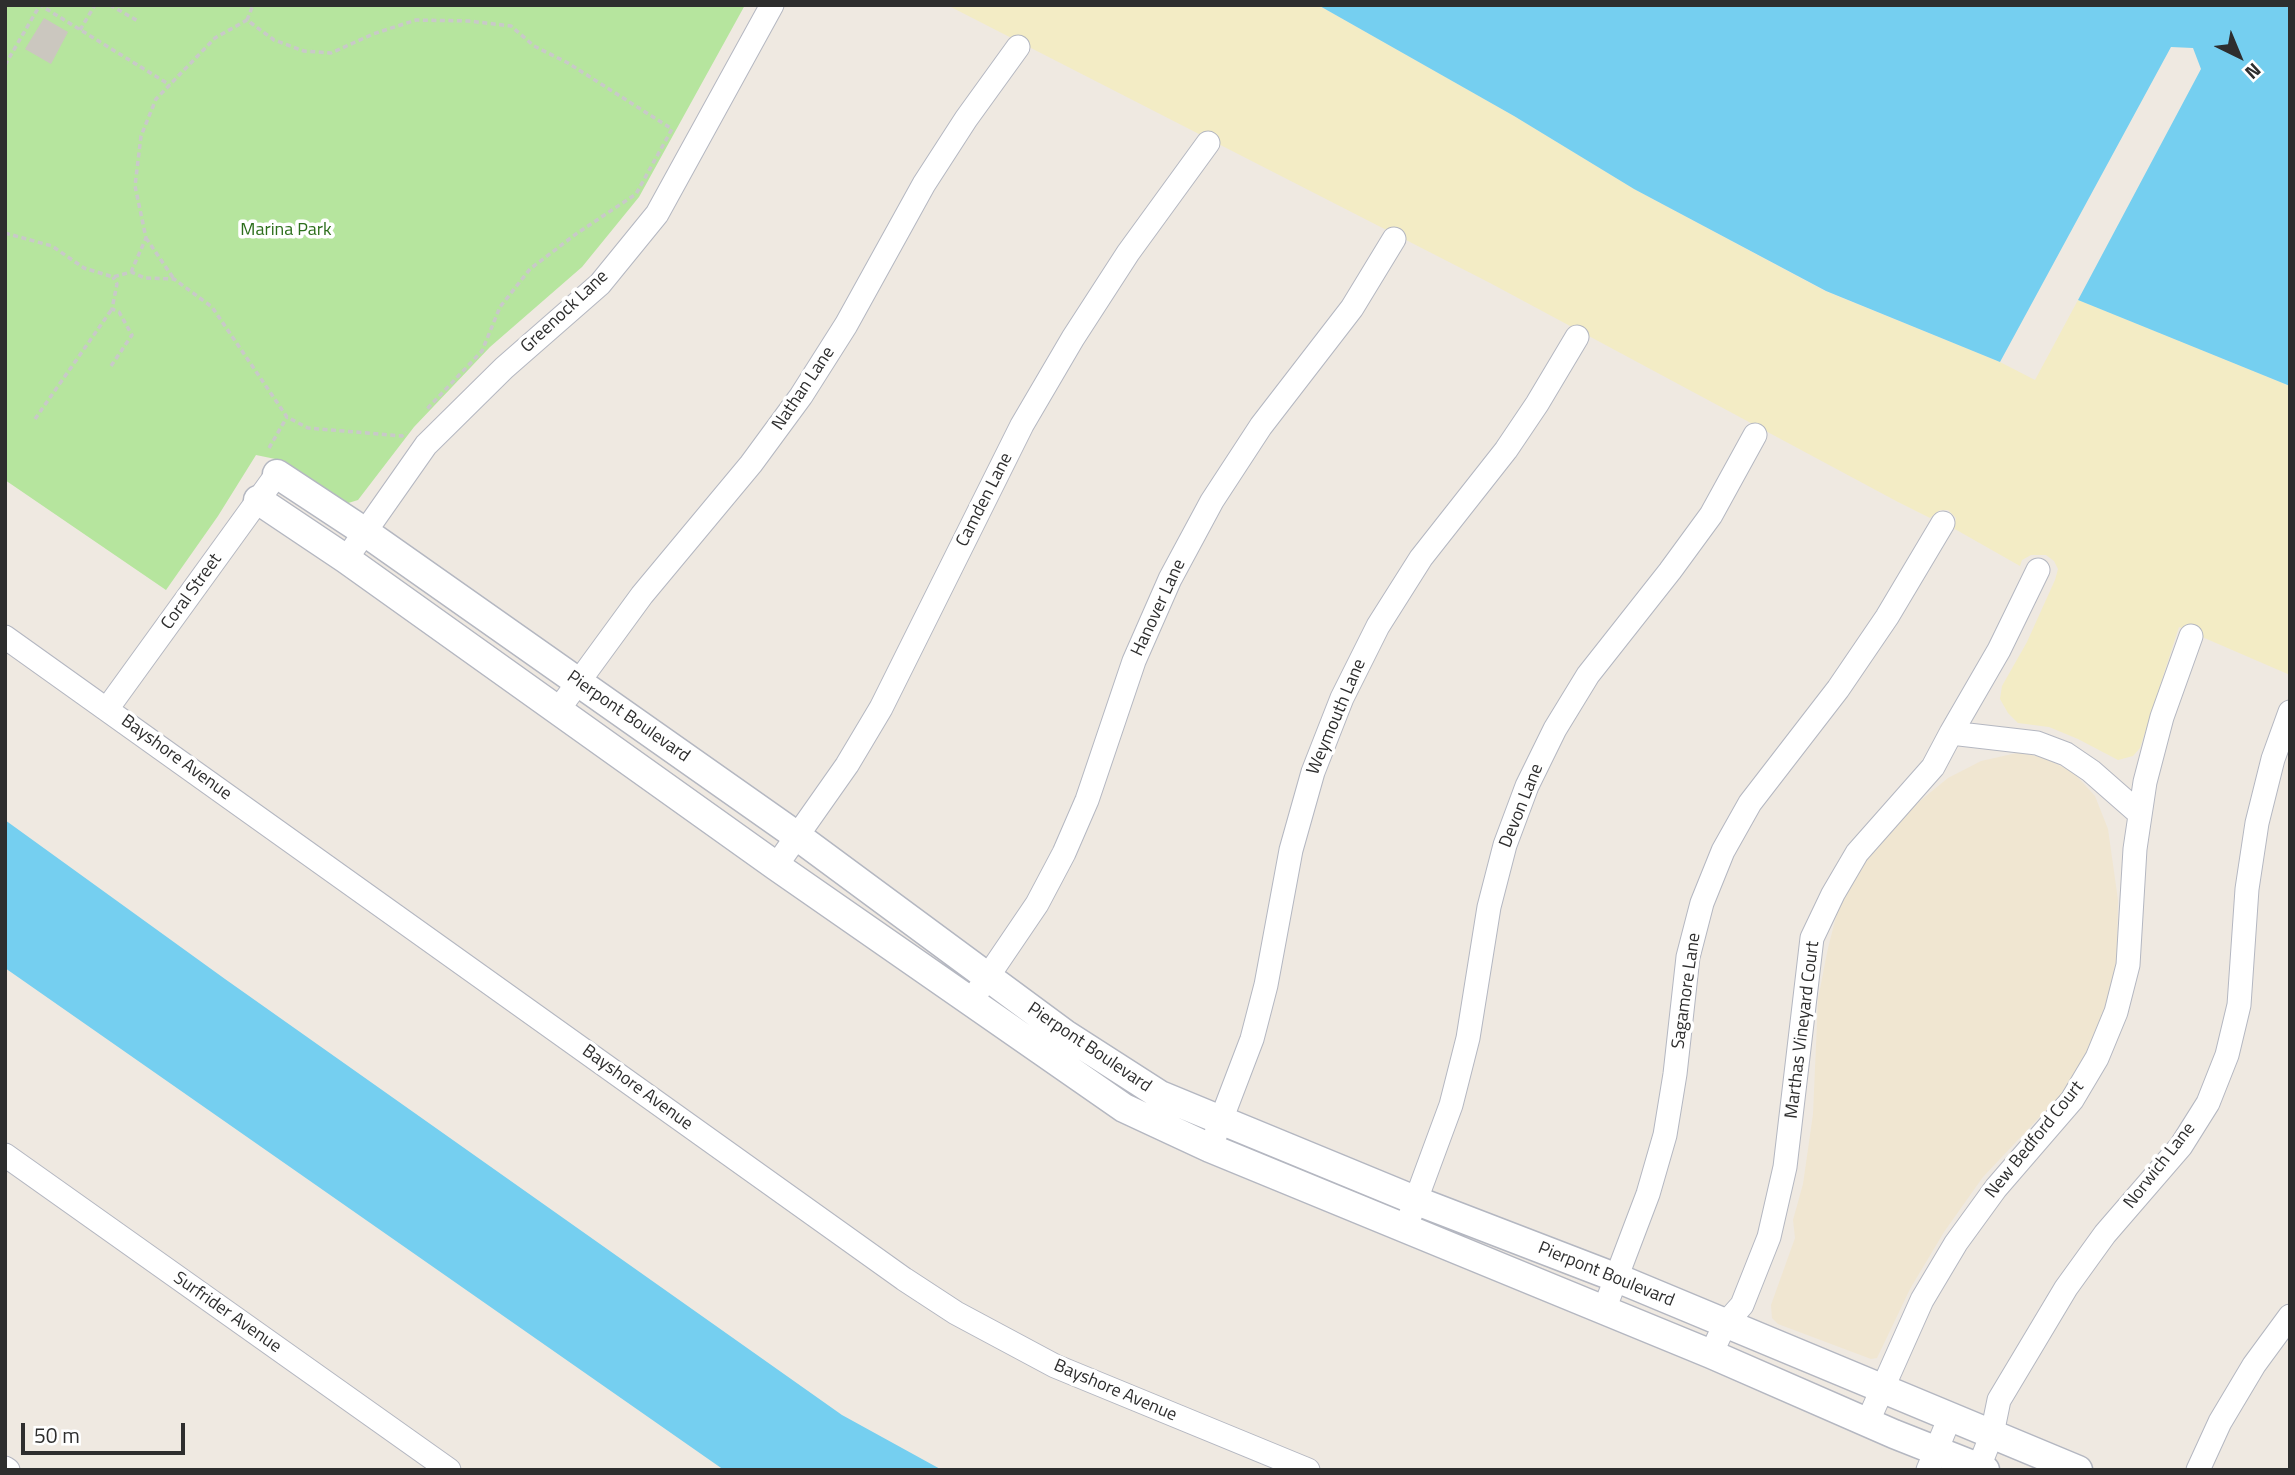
<!DOCTYPE html>
<style>
body{margin:0}
#map{position:relative;width:2295px;height:1475px;overflow:hidden;background:#efe9e1;font-family:"Titillium Web",sans-serif}
canvas{display:block}
.frame{position:absolute;inset:0;border:7px solid #2e2e2e;pointer-events:none}
.north{position:absolute;left:2204px;top:21px;width:70px;height:70px;-webkit-text-stroke:5px #fff;paint-order:stroke;rotate:137deg;font-size:19px;font-weight:700;line-height:28px;text-align:center;color:#2e2e2e}
.north::after{content:'';display:block;margin:auto;width:24px;height:32px;background:#2e2e2e;clip-path:polygon(50% 0,100% 100%,50% 72%,0 100%)}
.scale{position:absolute;left:21px;top:1423px;width:164px;height:32px;box-sizing:border-box;border:4px solid #2e2e2e;border-top:0;padding-left:9px;font-size:21px;line-height:24px;white-space:nowrap;color:#2e2e2e;-webkit-text-stroke:5px #fff;paint-order:stroke}
</style>
<div id="map">
<canvas width="2295" height="1475"></canvas>
<div class="frame"></div>
<div class="north">N</div>
<div class="scale">50 m</div>
</div>
<script>
const ctx = document.querySelector('canvas').getContext('2d');
ctx.lineJoin = 'round';
function fill(path, color) { ctx.fillStyle = color; ctx.fill(path, 'evenodd'); }
const poly = rows => new Path2D(rows.map(r => 'M' + r).join(''));
function stroke(path, color, width, dash) { ctx.strokeStyle = color; ctx.lineWidth = width; ctx.lineCap = dash ? 'butt' : 'round'; ctx.setLineDash(dash || []); ctx.stroke(path); }
function write(font, color, halo, rows, align = 'center') {
  ctx.font = font + ' "Titillium Web",sans-serif'; ctx.lineWidth = 7; ctx.setLineDash([]); ctx.textBaseline = 'middle'; ctx.strokeStyle = halo; ctx.fillStyle = color; for (const [text, x, y, turn = 0] of rows) {
    ctx.save(); ctx.translate(x, y); ctx.rotate((+turn || 0) * Math.PI / 180); ctx.textAlign = isNaN(turn) ? turn : align; if (halo) ctx.strokeText(text, 0, 0); ctx.fillText(text, 0, 0); ctx.restore();
  }
}
fill(poly([
 [2021,752,2046,759,2073,772,2095,796,2108,829,2118,900,2117,955,2110,1002,2091,1048,2065,1090,1983,1177,1944,1232,1910,1289,1877,1358,1871,1359,1778,1324,1772,1318,1771,1305,1795,1238,1793,1220,1803,1184,1813,1114,1818,999,1828,948,1837,913,1862,863,1910,809,1948,778,1981,761]
]), '#f0e6d1');
fill(poly([
 [5,5,745,5,639,197,582,267,490,347,414,427,358,500,345,504,285,461,256,455,218,516,166,590,5,480]
]), '#b6e59e');
fill(poly([
 [947,5,1318,5,1514,116,1634,189,1825,291,2000,362,2035,380,2078,300,2290,386,2290,675,2179,627,2140,748,2133,756,2118,760,2078,739,2049,727,2018,723,2008,713,2000,699,2002,686,2027,642,2055,580,2058,569,2054,561,2046,555,2031,555,2022,560,2020,566,1953,528,1956,518,1948,510,1940,510,1930,518,1898,502,1490,283]
]), '#f3ecc5');
fill(poly([
 [1318,5,2290,5,2290,386,2078,300,2201,69,2193,48,2171,47,2000,362,1826,291,1634,189,1514,116],
 [5,820,225,979,842,1415,942,1470,724,1470,5,968]
]), '#75cff0');
fill(poly([
 [44,18,68,32,51,64,25,49]
]), '#cbc7bf');
const minor = poly([
 [346,559,426,445,504,368,600,284,657,214,772,5],
 [5,637,904,1279,956,1313,1055,1366,1308,1470],
 [107,709,277,474],
 [558,710,642,595,751,464,801,396,846,325,924,184,966,119,1018,47],
 [1951,733,1999,650,2038,570],
 [776,866,847,765,881,708,1022,425,1073,338,1128,253,1208,143],
 [978,991,1037,904,1064,853,1087,800,1134,661,1170,579,1212,501,1261,426,1352,308,1394,239],
 [1215,1136,1252,1039,1266,985,1291,850,1313,772,1342,698,1378,626,1421,558,1506,450,1537,404,1577,337],
 [5,1155,449,1470],
 [1410,1216,1451,1105,1468,1038,1489,907,1505,845,1527,786,1555,729,1588,675,1670,571,1711,515,1755,435],
 [1604,1310,1648,1194,1665,1135,1675,1074,1688,957,1702,903,1723,851,1750,803,1838,689,1887,617,1943,523],
 [1711,1354,1725,1324,1742,1305,1769,1237,1785,1167,1812,938,1833,894,1857,853,1933,767,1951,733,2037,743,2066,754,2091,771,2140,814],
 [1868,1421,1922,1300,1956,1243,1996,1188,2072,1100,2097,1058,2116,1012,2128,965,2135,849,2145,782,2162,717,2191,636],
 [1979,1467,1992,1434,1999,1400,2066,1288,2105,1234,2181,1146,2208,1103,2227,1055,2239,1005,2247,889,2257,823,2273,759,2290,712],
 [5,1468,8,1470],
 [1928,1470,1950,1417],
 [2198,1470,2220,1422,2254,1365,2290,1316]
]);
const tertiary = poly([
 [277,474,365,532,797,836,1065,1034,1160,1095,1417,1201,1617,1278,2078,1470],
 [258,500,346,559,776,866,1124,1108,1210,1148,1711,1354,1894,1434,1985,1470]
]);
stroke(minor, '#b4b7c1', 25);
stroke(tertiary, '#b4b7c1', 31);
stroke(poly([
 [110,5,138,21],
 [247,20,253,5],
 [80,30,95,5],
 [5,65,40,5,170,85],
 [5,233,52,246,84,268,113,277,131,272,145,278,174,279,212,307,287,417,308,428,402,436,406,432],
 [146,238,174,279],
 [131,272,146,238,135,186,141,136,156,99,215,38,247,20,274,40,304,51,331,53,373,34,416,20,469,21,511,26,534,46,568,63,672,129,636,194,576,234,530,269,500,307,482,351,425,411],
 [111,366,132,335,119,312,112,309,117,284,113,277],
 [35,419,112,309],
 [269,448,287,417]
]), '#c9c9c9', 3.5, [5, 3.5]);
stroke(minor, '#fff', 23);
stroke(tertiary, '#fff', 28);
write('18px', '#2c6e1b', '#fff', [
 ["Marina Park",286,231]
]);
write('18px', '#2e2e2e', '#fff', [
 ["Greenock Lane",565,312,-43],
 ["Nathan Lane",804,389,-56],
 ["Camden Lane",985,500,-63],
 ["Coral Street",192,592,-54],
 ["Hanover Lane",1159,608,-65],
 ["Pierpont Boulevard",628,717,35],
 ["Weymouth Lane",1337,717,-67],
 ["Bayshore Avenue",176,758,36],
 ["Devon Lane",1522,806,-68],
 ["Sagamore Lane",1687,991,-82],
 ["Marthas Vineyard Court",1803,1030,-83],
 ["Pierpont Boulevard",1089,1048,34],
 ["Bayshore Avenue",637,1088,36],
 ["New Bedford Court",2035,1140,-51],
 ["Norwich Lane",2160,1166,-52],
 ["Pierpont Boulevard",1606,1275,22],
 ["Surfrider Avenue",227,1313,35],
 ["Bayshore Avenue",1115,1391,23]
]);
</script>
